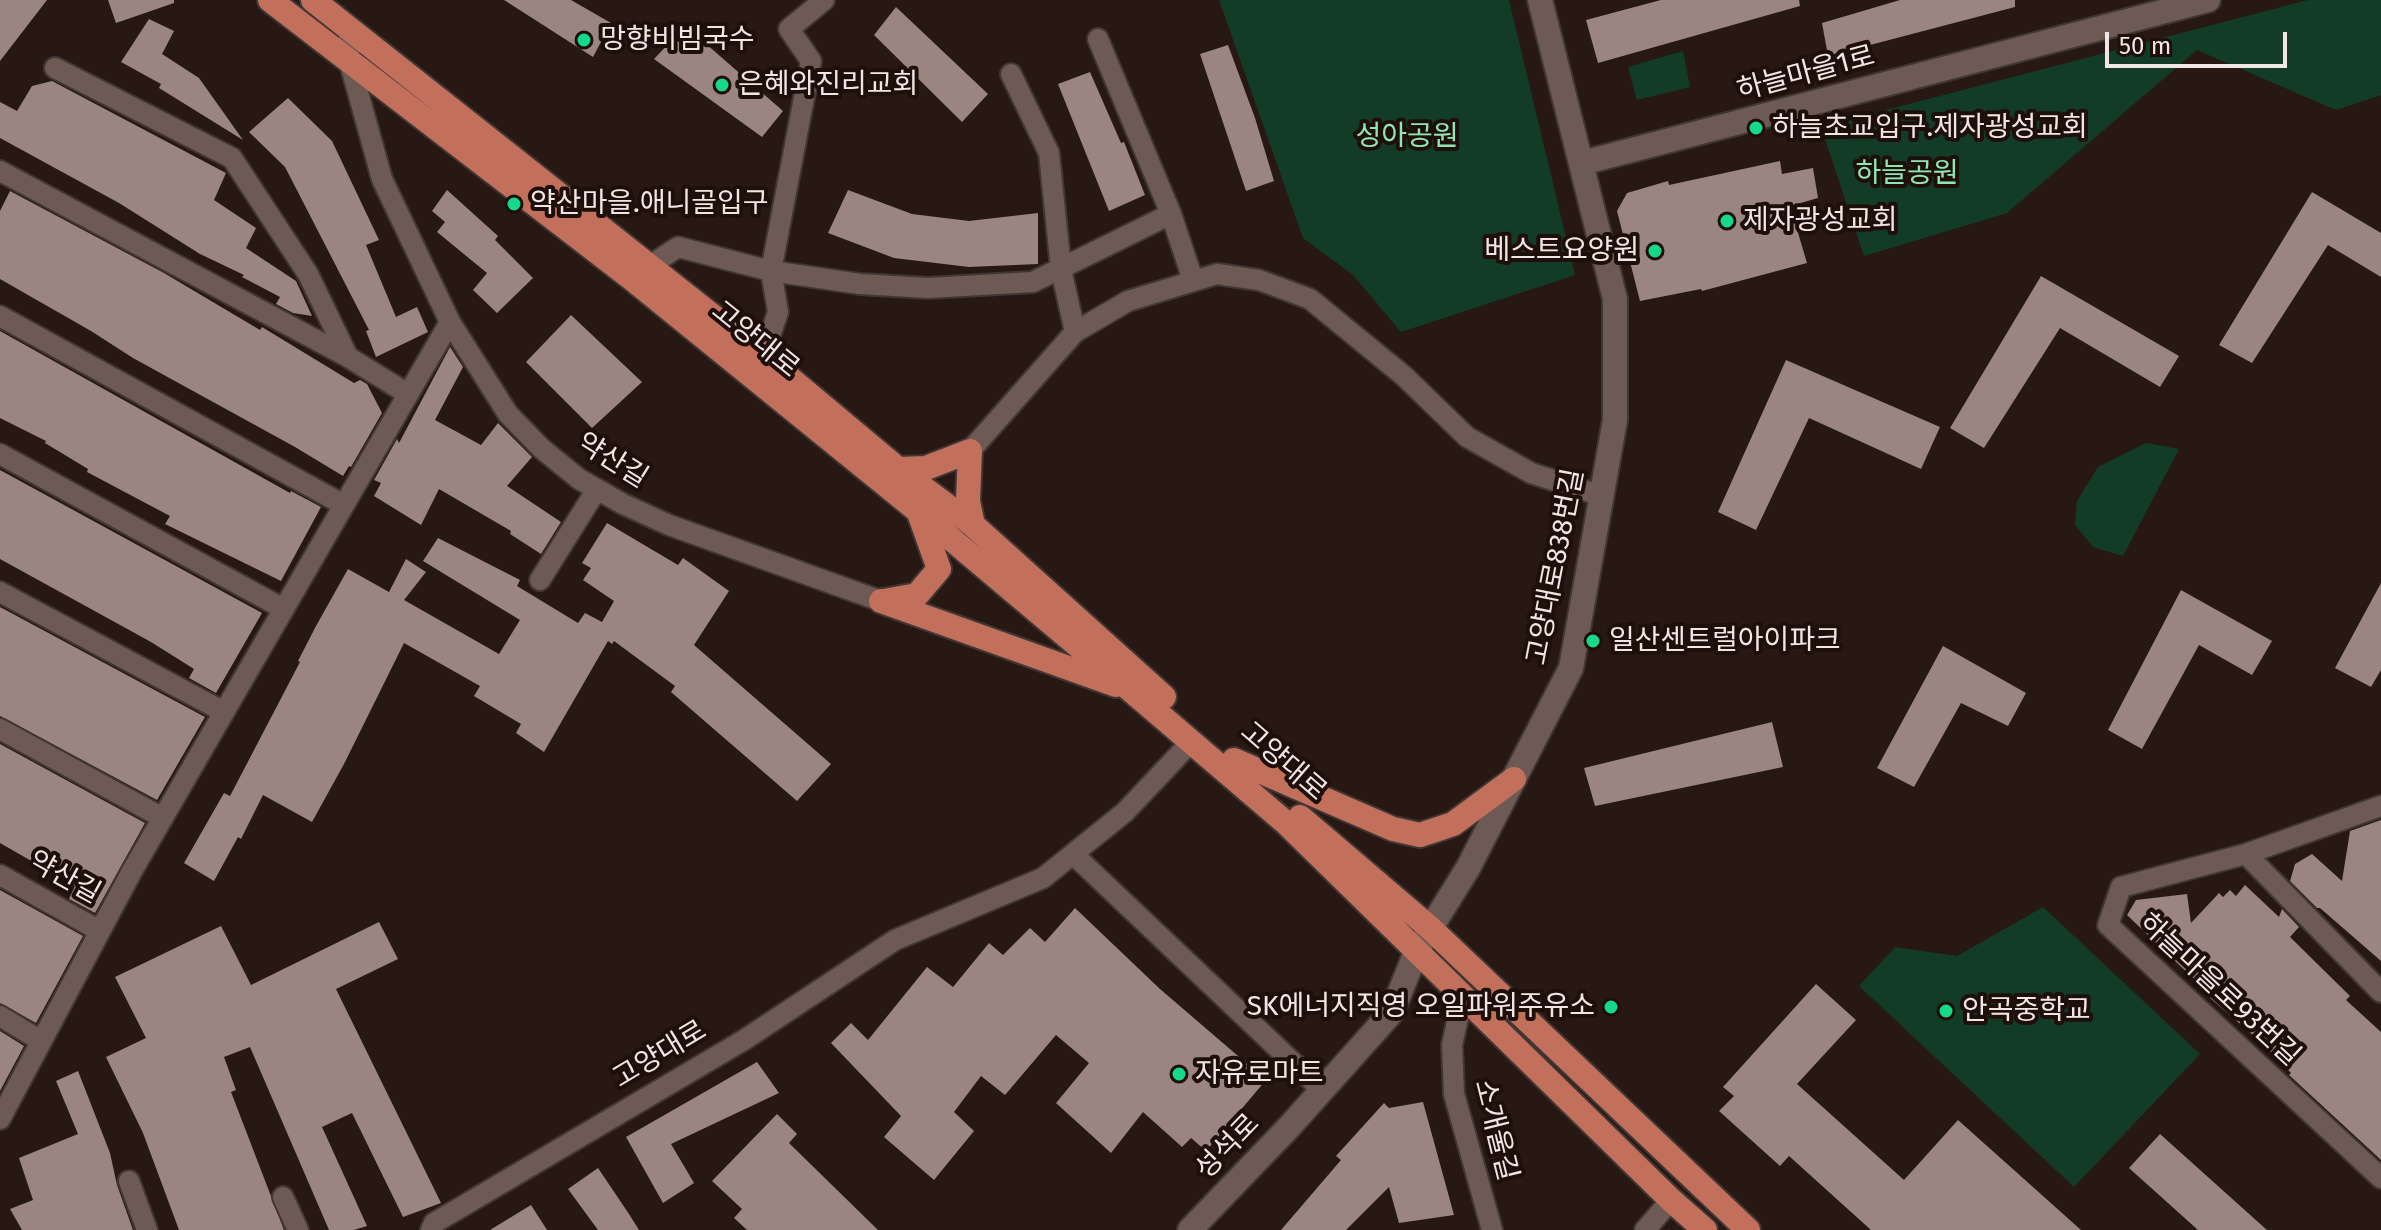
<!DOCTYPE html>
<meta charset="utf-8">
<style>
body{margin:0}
#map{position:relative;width:2381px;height:1230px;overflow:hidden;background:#271814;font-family:"Fira Sans",sans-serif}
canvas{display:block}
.scale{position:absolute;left:2105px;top:32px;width:182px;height:36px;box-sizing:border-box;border:4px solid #f2e6e4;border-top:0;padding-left:10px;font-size:24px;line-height:28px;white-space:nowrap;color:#f2e6e4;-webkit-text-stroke:6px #1e0f0b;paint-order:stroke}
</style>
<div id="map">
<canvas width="2381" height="1230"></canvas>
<div class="scale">50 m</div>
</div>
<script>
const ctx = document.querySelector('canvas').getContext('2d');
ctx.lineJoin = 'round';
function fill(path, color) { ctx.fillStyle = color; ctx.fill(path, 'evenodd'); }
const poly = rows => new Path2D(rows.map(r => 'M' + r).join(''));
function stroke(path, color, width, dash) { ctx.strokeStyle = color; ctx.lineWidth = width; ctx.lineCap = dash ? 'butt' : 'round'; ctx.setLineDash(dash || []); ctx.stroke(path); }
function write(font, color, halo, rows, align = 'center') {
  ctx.font = font + ' "Fira Sans","Noto Sans KR",sans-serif'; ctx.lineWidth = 8; ctx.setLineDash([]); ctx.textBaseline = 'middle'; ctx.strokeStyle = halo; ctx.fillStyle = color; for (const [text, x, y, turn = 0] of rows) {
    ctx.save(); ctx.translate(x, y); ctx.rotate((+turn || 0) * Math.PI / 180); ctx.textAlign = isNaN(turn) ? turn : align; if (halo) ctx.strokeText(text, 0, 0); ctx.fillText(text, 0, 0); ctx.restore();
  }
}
fill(poly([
 [1219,0,1509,0,1575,275,1401,332,1353,275,1303,238],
 [2308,0,2381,0,2381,95,2336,110,2197,50,2007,213,1864,256,1821,127],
 [1683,51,1690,87,1637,100,1628,67],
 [2146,443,2179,449,2123,556,2093,547,2075,525,2077,501,2098,467],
 [2043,907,2200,1054,2074,1187,1859,986,1895,947,1957,956]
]), '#133c27');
fill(poly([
 [0,0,47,0,0,61],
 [108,0,174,0,174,3,116,23],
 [504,0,571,0,611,23,593,57],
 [1661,0,1799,0,1800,6,1598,63,1586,20],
 [1900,0,2015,0,2015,7,1828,56,1822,23],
 [896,7,988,94,962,122,874,35],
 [149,19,174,31,162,54,199,78,243,140,159,88,161,84,121,62],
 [673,39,705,43,783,111,762,137,654,59],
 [1228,45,1255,118,1274,181,1246,191,1200,54],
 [1090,72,1121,143,1124,142,1145,195,1109,211,1058,84],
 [52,81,226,173,214,200,256,228,246,248,296,281,312,316,293,313,276,304,280,297,242,277,244,275,200,254,119,203,0,138,0,102,17,111,32,86],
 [288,98,332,141,379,240,366,245,396,317,417,307,428,332,376,357,366,331,369,330,285,167,249,132],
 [1780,161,1782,174,1813,168,1818,198,1790,206,1807,263,1702,291,1701,289,1640,301,1617,211,1627,193,1668,181,1669,185],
 [447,190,498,236,495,240,533,278,497,313,473,290,487,273,437,232,445,222,432,211],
 [848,190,912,214,969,221,1038,213,1038,264,969,267,894,258,828,233],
 [10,191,164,273,260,330,262,327,354,383,360,380,367,384,382,413,351,467,349,466,343,476,295,447,133,358,91,331,0,279,0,211],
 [2312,192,2381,233,2381,277,2328,245,2252,363,2219,345],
 [2041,276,2179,356,2160,387,2060,328,1984,448,1950,428],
 [571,315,642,382,592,428,526,362],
 [0,331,290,493,291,491,321,507,281,581,165,524,170,516,87,472,88,469,45,443,46,441,0,418],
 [450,347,463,367,435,420,481,445,498,423,532,457,507,486,561,522,541,554,510,534,511,531,439,489,421,525,374,496,381,483,374,480,397,439,399,443],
 [1786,360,1940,427,1921,469,1809,418,1756,530,1718,512],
 [0,470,262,613,216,693,189,678,194,669,151,642,0,559],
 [607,523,678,565,683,558,729,591,694,645,831,764,797,801,671,692,675,686,614,641,612,644,608,641,544,752,516,733,521,724,474,696,480,686,404,643,344,764,312,822,263,795,241,839,238,837,214,881,184,863,224,793,230,796,300,662,298,661,316,626,348,569,389,592,406,559,426,572,404,600,499,654,520,620,423,561,438,538,520,580,517,586,578,623,585,613,602,622,614,601,583,580,591,568,582,563],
 [2381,583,2381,670,2371,687,2335,668],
 [2181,590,2272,641,2252,675,2199,645,2142,749,2108,730],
 [0,607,205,717,157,800,0,716],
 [1943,646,2026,693,2008,726,1961,703,1914,787,1877,768],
 [1772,722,1783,767,1595,806,1584,768],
 [0,744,145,823,95,913,69,899,75,886,0,843],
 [2381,820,2381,961,2320,908,2317,908,2290,881,2295,864,2312,854,2342,881,2350,831],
 [2245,885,2279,917,2282,909,2299,927,2290,937,2350,996,2346,1000,2381,1032,2381,1160,2289,1075,2291,1073,2261,1042,2193,983,2195,980,2127,915,2136,900,2187,894,2191,923,2219,893,2223,897,2230,890,2236,896],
 [0,890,83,936,36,1023,0,1003],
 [1075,908,1160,989,1266,1080,1206,1151,1191,1138,1182,1147,1143,1112,1111,1153,1056,1103,1089,1063,1056,1035,1005,1095,981,1076,954,1112,974,1131,934,1180,884,1137,901,1116,831,1043,851,1023,868,1040,927,967,953,987,989,943,1003,955,1030,928,1045,942],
 [379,922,398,959,336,989,441,1203,403,1217,352,1113,322,1127,367,1226,354,1230,329,1230,250,1047,224,1057,236,1090,231,1092,284,1230,179,1230,143,1133,106,1057,146,1038,115,977,221,926,251,985],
 [1816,984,1856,1020,1797,1084,1904,1180,1958,1120,2081,1230,1871,1230,1789,1156,1780,1166,1719,1111,1734,1096,1723,1087],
 [0,1031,24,1046,0,1091],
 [757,1062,779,1093,671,1144,694,1183,663,1203,626,1137],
 [78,1071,110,1153,117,1185,133,1230,22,1230,10,1209,33,1200,19,1158,78,1134,56,1081],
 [1423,1102,1454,1215,1399,1223,1389,1187,1346,1230,1281,1230,1341,1160,1336,1156,1384,1103,1389,1108],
 [777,1114,797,1134,789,1143,878,1230,747,1230,734,1218,742,1209,712,1181],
 [2160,1134,2267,1230,2198,1230,2129,1168],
 [598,1168,629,1214,639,1230,598,1230,568,1189],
 [531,1205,547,1230,490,1230]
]), '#9a8580');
const minor = poly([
 [349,28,349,60,382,179,450,322],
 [55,68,232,158,308,274,348,357],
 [1011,74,1049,153,1061,269,1075,332],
 [0,171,348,357,408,394],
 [1171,214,1193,280],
 [648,267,678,247,771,271,860,284,928,288,1033,282,1171,214,1098,39],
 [0,316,344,505],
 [763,356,778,312,771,271,811,61,789,29,824,0],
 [970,451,1075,332,1128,301,1217,274,1259,280,1310,299,1404,376,1467,437,1531,473,1602,496],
 [0,454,284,609],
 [540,580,597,489],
 [0,592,224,712],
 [0,729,163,818],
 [2381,806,2246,854,2121,887,2108,925,2381,1178],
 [1073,854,1322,1090],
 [2246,854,2381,992],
 [0,875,100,931],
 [1463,995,1452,1045,1454,1094,1492,1230],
 [0,1016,41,1041],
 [0,1119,132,871,450,322,508,414,541,448,579,479,623,504,669,525,881,601],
 [129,1181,147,1230],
 [283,1197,298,1230],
 [431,1230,434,1223,744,1040,895,940,1043,878,1125,812,1191,742],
 [1645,1230,1671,1200]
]);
const tertiary = poly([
 [1582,163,2208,0],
 [1190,1230,1290,1126,1392,1012,1417,950,1468,868,1571,668,1615,420,1615,299,1540,0]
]);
const primary = poly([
 [270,0,631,278,918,511,1133,692,1286,823,1671,1200,1705,1230],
 [313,0,763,356,898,469,973,525,1164,697],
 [898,469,926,468,970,451,968,501,973,525],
 [881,601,1116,685],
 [884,601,917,595,939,569,919,513],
 [1234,760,1393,829,1420,835,1453,824,1514,779],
 [1300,817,1430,928,1748,1230]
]);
stroke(minor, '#423634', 24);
stroke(tertiary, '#423634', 28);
stroke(primary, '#423634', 28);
stroke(minor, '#6d5a55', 20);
stroke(tertiary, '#6d5a55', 24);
stroke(primary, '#c26f5c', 24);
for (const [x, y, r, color] of [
 [584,40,8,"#15d989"],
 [722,85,8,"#15d989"],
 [1756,128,8,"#15d989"],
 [514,204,8,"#15d989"],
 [1727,221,8,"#15d989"],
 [1655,251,8,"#15d989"],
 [1593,641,8,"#15d989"],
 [1611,1007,8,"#15d989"],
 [1946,1011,8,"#15d989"],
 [1179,1074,8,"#15d989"]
]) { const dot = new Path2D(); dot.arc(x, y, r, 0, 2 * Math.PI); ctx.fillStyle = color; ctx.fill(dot); stroke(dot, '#1e0f0b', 3); }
write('28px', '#f2e6e4', '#1e0f0b', [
 ["망향비빔국수",600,40],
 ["은혜와진리교회",738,85],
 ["하늘초교입구.제자광성교회",1772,128],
 ["약산마을.애니골입구",530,204],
 ["제자광성교회",1743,221],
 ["베스트요양원",1639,251,"right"],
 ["일산센트럴아이파크",1609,641],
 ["SK에너지직영 오일파워주유소",1595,1007,"right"],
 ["안곡중학교",1962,1011],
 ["자유로마트",1195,1074]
], 'left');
write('28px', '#f2e6e4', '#1e0f0b', [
 ["하늘마을1로",1806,74,-15],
 ["고양대로",755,340,39],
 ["약산길",612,461,32],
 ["고양대로838번길",1556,567,-79],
 ["고양대로",1283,762,41],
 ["약산길",64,878,29],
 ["하늘마을로93번길",2219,990,43],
 ["고양대로",660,1055,-31],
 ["소개울길",1495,1130,76],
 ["성석로",1228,1147,-46]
]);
write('28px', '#8fe5b3', '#1e0f0b', [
 ["성아공원",1407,137],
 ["하늘공원",1907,174]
]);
</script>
